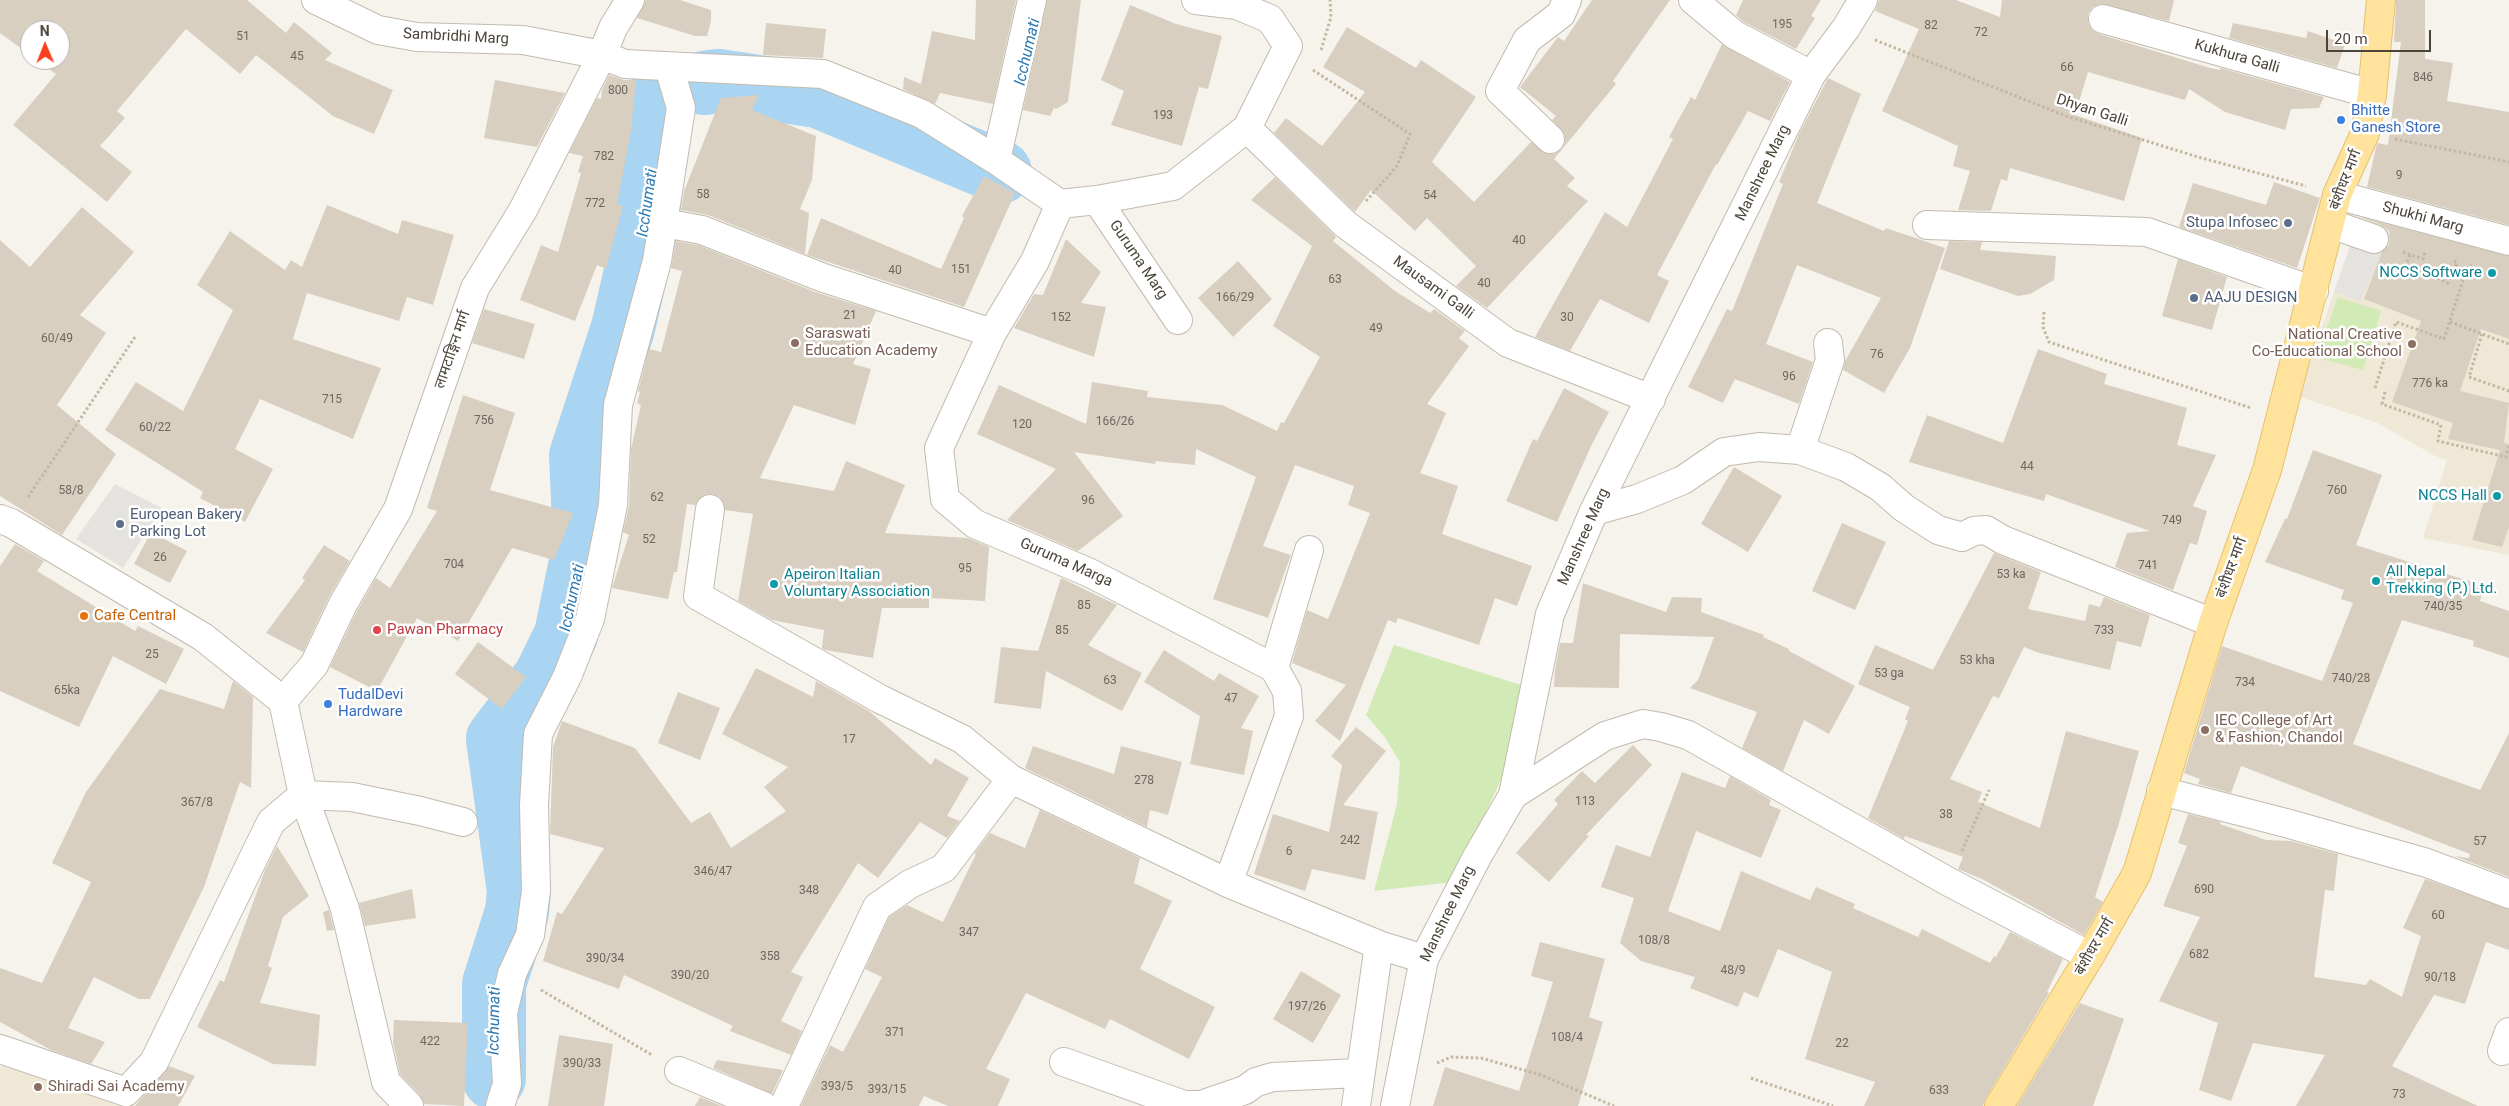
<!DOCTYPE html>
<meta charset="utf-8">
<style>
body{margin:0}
#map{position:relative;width:2509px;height:1106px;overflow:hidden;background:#f6f3ec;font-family:Roboto,sans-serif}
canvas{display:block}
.north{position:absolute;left:20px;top:20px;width:50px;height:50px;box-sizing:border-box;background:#fff;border:1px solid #b7b4b0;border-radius:50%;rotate:359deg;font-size:14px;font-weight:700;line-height:20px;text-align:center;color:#4b4439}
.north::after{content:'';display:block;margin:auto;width:18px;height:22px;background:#fc3f1d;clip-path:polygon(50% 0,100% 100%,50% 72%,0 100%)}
.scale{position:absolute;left:2326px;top:30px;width:105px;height:22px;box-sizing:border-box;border:2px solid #4b4439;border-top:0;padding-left:6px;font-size:15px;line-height:18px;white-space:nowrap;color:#4b4439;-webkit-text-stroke:4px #fff;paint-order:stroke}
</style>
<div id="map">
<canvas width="2509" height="1106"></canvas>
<div class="north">N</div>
<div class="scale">20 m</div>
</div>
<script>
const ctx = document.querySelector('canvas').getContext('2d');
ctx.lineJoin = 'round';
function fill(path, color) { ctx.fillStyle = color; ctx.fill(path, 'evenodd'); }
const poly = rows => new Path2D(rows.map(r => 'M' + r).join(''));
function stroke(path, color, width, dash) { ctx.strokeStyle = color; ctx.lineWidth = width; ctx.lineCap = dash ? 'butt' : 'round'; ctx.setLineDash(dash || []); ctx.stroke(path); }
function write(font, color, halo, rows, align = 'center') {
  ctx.font = font + ' Roboto,"Noto Sans Devanagari",sans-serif'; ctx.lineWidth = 5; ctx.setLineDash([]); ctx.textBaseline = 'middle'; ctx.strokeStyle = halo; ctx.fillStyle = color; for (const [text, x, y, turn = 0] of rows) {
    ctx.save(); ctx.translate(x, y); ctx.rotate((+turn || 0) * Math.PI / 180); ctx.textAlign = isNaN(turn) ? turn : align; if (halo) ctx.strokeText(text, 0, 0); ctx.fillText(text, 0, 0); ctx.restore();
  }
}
fill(poly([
 [2364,208,2509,248,2509,555,2423,538,2447,460,2433,455,2378,423,2297,396],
 [6,1057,117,1106,0,1106,0,1069]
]), '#efe8d6');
fill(poly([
 [2338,297,2381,311,2363,370,2316,357],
 [1394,645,1521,685,1507,767,1453,882,1374,891,1397,804,1400,762,1384,736,1366,715]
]), '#d2eab5');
fill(poly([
 [2386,224,2394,226,2360,301,2334,291,2352,242,2382,231],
 [115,484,162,508,123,568,76,539]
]), '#e5e3e0');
stroke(poly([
 [704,83,718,81,818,96,1000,172],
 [494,1078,494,984,517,912,519,891,498,739,545,678,566,635,585,542,581,456,623,328,647,224,661,92]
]), '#a9d4f2', 64);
fill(poly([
 [0,0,247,0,286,33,294,22,332,53,325,60,393,90,374,134,333,116,256,55,240,74,186,29,117,111,125,118,100,146,132,172,107,202,13,125,56,74,37,60,60,60,60,30,30,30,30,55,0,33],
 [646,0,680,0,711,10,711,21,707,36,695,36,637,18],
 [976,0,1016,0,993,104,940,93,935,104,903,89,904,77,921,84,932,31,975,40],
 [1047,0,1081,0,1068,102,1056,109,1054,108,1050,116,1023,110],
 [1592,0,1670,0,1613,81,1616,84,1554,159,1575,178,1567,186,1588,201,1487,308,1456,286,1476,266,1427,218,1415,231,1371,190,1355,212,1274,133,1286,118,1322,146,1365,92,1323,67,1347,27,1416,68,1421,60,1476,97,1432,162,1474,202,1531,142,1547,154,1555,154,1562,149,1565,143,1565,135,1552,120,1556,116,1520,87,1558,37,1564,41],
 [1743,0,1821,0,1811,16,1815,18,1796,49,1744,22,1736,15],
 [1879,0,1956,0,2000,17,2002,0,2174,0,2169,21,2100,4,2092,8,2088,14,2088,23,2092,30,2099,34,2210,68,2220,70,2220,68,2324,97,2319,108,2291,109,2285,130,2225,112,2189,89,2185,100,2088,72,2075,115,2142,138,2124,201,2010,168,2007,181,2001,179,1991,211,1958,210,1970,171,1953,166,1958,146,1882,111,1919,29,1875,11],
 [2396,0,2425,0,2425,59,2453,63,2447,101,2509,112,2509,225,2367,187,2377,143,2388,145,2401,42,2394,42],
 [1130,5,1176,24,1222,36,1208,89,1199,87,1182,146,1111,125,1124,91,1101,80],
 [766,23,826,29,823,58,763,55],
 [2233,23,2306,38,2308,31,2345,44,2337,68,2229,38],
 [1722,44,1790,82,1770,121,1748,111,1717,165,1716,164,1657,275,1669,281,1649,323,1600,299,1570,351,1535,337,1605,212,1627,227,1673,139,1669,137,1691,97,1695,100],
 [609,75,624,80,636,80,631,131,617,204,623,206,606,269,597,265,575,321,520,300,541,245,558,252,581,173,578,172,583,156,569,153,597,98,601,99,602,90],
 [1828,78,1861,94,1817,203,1884,231,1886,228,1945,248,1910,348,1884,393,1843,370,1845,361,1881,298,1797,265,1766,344,1813,362,1799,404,1735,379,1723,403,1688,387,1727,309,1732,311,1783,184,1779,182,1799,134],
 [495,80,565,93,537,147,484,138],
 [759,95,752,110,816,136,812,180,800,209,809,213,805,254,708,215,681,210,684,191,721,98],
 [984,176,1015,193,964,307,807,255,821,218,941,269,964,218,962,216],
 [1275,177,1336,237,1333,241,1395,291,1430,313,1434,309,1465,331,1459,338,1469,346,1427,404,1446,413,1420,473,1458,486,1442,534,1532,566,1517,606,1495,598,1479,645,1398,618,1396,623,1388,620,1340,741,1315,721,1346,685,1292,663,1307,610,1328,619,1370,513,1348,505,1354,486,1295,465,1263,546,1291,555,1268,618,1213,599,1256,477,1196,449,1195,465,1156,461,1155,464,1074,452,1123,516,1078,551,1007,520,1056,469,977,434,999,385,1086,424,1092,382,1148,391,1147,397,1222,405,1277,431,1281,422,1284,423,1320,357,1273,326,1312,246,1251,200],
 [2274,182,2320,198,2297,268,2179,227,2193,183,2266,205],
 [327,205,398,234,402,220,454,235,433,305,407,297,399,321,307,293,293,339,381,368,353,439,260,399,235,449,273,469,245,522,200,498,203,492,105,430,136,382,183,411,233,310,197,285,230,231,285,270,291,260,302,267],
 [82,207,134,252,80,315,106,333,57,405,116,454,62,535,0,496,0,240,30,267],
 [2360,217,2509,256,2509,339,2481,329,2460,391,2509,403,2504,443,2509,444,2509,527,2502,547,2472,540,2500,450,2448,439,2453,423,2392,402,2421,321,2364,299,2382,252,2389,245,2390,231,2379,224],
 [1066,239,1101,272,1081,303,1106,307,1094,357,1014,328,1034,294,1043,295],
 [676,241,698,245,815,292,876,311,853,364,871,369,855,425,794,405,760,478,834,491,846,461,905,485,885,533,968,538,989,547,985,601,929,598,929,608,882,608,873,658,825,650,822,648,824,630,772,620,738,601,753,514,725,510,720,497,712,494,704,495,695,505,687,504,677,572,674,572,668,599,612,588,629,535,623,532,629,506,631,449,641,405,637,403,640,392,638,391,649,349,661,352,682,271,671,268],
 [1949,241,1982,242,1980,250,2056,256,2054,280,2030,294,2018,296,1940,269],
 [2178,259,2227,277,2212,330,2162,316],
 [1238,261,1272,299,1233,337,1198,298],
 [484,309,535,324,524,359,472,343],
 [2038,349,2107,374,2104,384,2187,408,2177,445,2216,455,2193,506,2207,511,2197,545,2190,543,2173,590,2115,567,2127,533,2150,531,2046,494,2044,501,1909,462,1927,415,2003,443],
 [1564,388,1609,412,1592,444,1557,522,1506,501,1533,439,1537,441],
 [463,395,515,413,490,490,573,513,554,560,512,548,458,641,417,618,377,691,330,667,357,611,376,578,390,588,437,511,427,508],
 [2313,450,2382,475,2356,545,2484,586,2480,601,2509,611,2509,658,2473,646,2474,641,2402,620,2353,744,2480,790,2509,733,2509,877,2454,856,2469,858,2470,854,2241,766,2231,793,2198,784,2200,779,2184,773,2222,646,2322,681,2353,603,2341,599,2344,590,2265,562,2285,519,2287,519],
 [1734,467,1782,496,1748,552,1701,524],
 [1842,523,1886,542,1855,610,1812,591],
 [151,532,187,551,170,583,134,564],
 [15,544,44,561,37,571,135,631,138,626,184,649,166,684,113,656,79,727,0,691,0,566],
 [324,545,350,561,329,597,303,652,266,633,305,580,302,578],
 [1994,553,2041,572,2028,609,2085,621,2089,604,2100,607,2104,597,2150,615,2141,647,2117,641,2110,670,2039,653,2024,647,1999,698,1993,696,1950,779,1982,792,1978,802,2040,828,2066,731,2139,751,2119,823,2095,897,2103,902,2084,935,1982,879,1958,869,1963,857,1905,836,1904,839,1868,818,1908,721,1905,719,1910,707,1858,684,1875,645,1933,670],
 [1061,578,1117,605,1088,645,1142,673,1122,711,1046,671,1041,709,994,703,1001,647,1038,651],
 [1583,583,1666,612,1672,597,1702,598,1701,612,1764,635,1763,637,1789,649,1789,651,1855,686,1829,734,1804,720,1783,771,1742,748,1757,712,1690,688,1698,680,1714,637,1620,634,1619,688,1554,687,1555,670,1560,643,1573,643],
 [478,642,526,677,502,709,455,674],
 [1164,650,1214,681,1219,673,1259,696,1241,728,1253,731,1244,775,1190,764,1200,716,1144,682],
 [756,668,813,697,816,681,869,711,931,765,935,758,969,778,947,816,960,821,947,838,920,822,878,878,858,863,791,972,803,977,781,1021,802,1031,791,1055,730,1031,733,1026,624,975,619,989,543,961,557,912,562,914,604,848,550,834,553,747,562,721,635,748,691,823,710,812,731,848,786,811,764,787,788,767,722,734],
 [233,681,253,697,251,788,240,782,204,887,150,999,139,999,94,977,68,1028,105,1042,91,1064,51,1050,0,1022,0,968,42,983,91,882,52,863,86,792,160,689,224,709],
 [678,692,720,708,700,760,658,743],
 [1356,727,1386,751,1343,805,1378,812,1365,880,1312,869,1305,891,1254,874,1273,814,1329,832,1342,765,1331,756],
 [1633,745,1652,765,1586,835,1589,836,1549,882,1516,853,1558,804,1554,800,1582,771,1595,783],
 [1033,746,1114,774,1121,746,1182,762,1168,815,1150,810,1147,827,1025,768],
 [1682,772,1725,788,1730,776,1771,800,1769,805,1781,810,1761,858,1696,831,1668,911,1720,931,1741,871,1810,900,1816,887,1855,904,1853,908,1918,937,1922,929,1990,963,1994,956,1996,957,2010,932,2063,959,2047,992,2049,993,1986,1098,1983,1106,1864,1106,1875,1082,1805,1059,1832,972,1778,949,1758,998,1744,992,1738,1007,1690,988,1695,977,1641,961,1620,943,1634,898,1601,887,1616,845,1650,857],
 [1040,810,1140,858,1134,883,1172,901,1140,969,1215,1007,1189,1059,1110,1019,1105,1029,1026,993,986,1069,1010,1079,998,1106,948,1106,924,1096,919,1106,801,1106,830,1045,843,1052,882,977,865,969,889,917,907,905,943,922,976,854,974,854,990,833,1025,848],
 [2188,814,2221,822,2220,824,2266,840,2291,841,2338,854,2334,891,2325,890,2314,977,2366,985,2370,979,2402,997,2421,936,2403,928,2425,879,2509,909,2509,950,2486,942,2465,1004,2434,995,2392,1066,2478,1106,2296,1106,2325,1055,2253,1043,2231,1101,2199,1090,2218,1023,2159,1001,2200,917,2163,906,2187,846,2178,843],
 [277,846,309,896,283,917,268,966,272,968,260,1003,320,1015,316,1066,273,1064,197,1027,220,980,224,982,265,870],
 [412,889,416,918,365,926,359,903],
 [329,910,334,930,327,931,323,912],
 [1540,942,1605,959,1589,1017,1603,1022,1578,1106,1433,1106,1445,1067,1519,1091,1553,982,1531,976],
 [1301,971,1341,995,1313,1043,1273,1019],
 [2080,1003,2124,1019,2093,1106,2017,1106],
 [394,1020,468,1023,464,1106,424,1104,420,1095,400,1074,393,1042],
 [559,1035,613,1044,604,1106,548,1106],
 [717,1060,783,1070,772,1094,713,1068],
 [169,1066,195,1076,178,1106,135,1106],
 [700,1097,722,1106,695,1106]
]), '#d8cfc1');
const minor = poly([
 [316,0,378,30,417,37,523,40,602,55,625,64,823,74,922,114,996,160,1060,204,1097,200,1178,320],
 [1693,0,1735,35,1811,75],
 [2103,19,2372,94],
 [1247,128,1345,224,1508,343,1651,399],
 [1550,139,1500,91,1527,40,1561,14,1567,0],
 [996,160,1032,0],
 [2337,195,2509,241],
 [1097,200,1173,186,1247,128,1288,46,1270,19,1237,5,1196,0],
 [1060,204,1035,261,992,333,939,448,945,499,975,524,1090,573,1274,668,1287,691,1289,716,1228,883],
 [664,223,702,230,821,277,992,333],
 [2331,224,2374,239],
 [1927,225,2147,232,2314,291],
 [1800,450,1830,360,1828,343],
 [710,509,698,596,880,699,962,739,1011,779,1228,883,1379,945,1424,959],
 [1594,511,1637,499,1683,480,1724,452,1759,447,1800,450,1846,467,1880,487,1904,508,1938,530,1962,537,1974,531,1986,530,2003,540,2213,623],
 [0,519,11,523,203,637,283,701,303,795,345,909,386,1082,409,1106],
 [1274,668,1309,550],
 [283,701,314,665,343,604,398,509,475,288,523,210,602,55,613,28,630,0],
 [2161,791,2286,823,2427,863,2509,894],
 [1513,795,1605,736,1643,724,1661,727,1688,735,1949,882,2090,956],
 [0,1049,126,1092,154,1062,271,822,303,795,352,797,420,811,463,822],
 [2502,1051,2509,1032],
 [1064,1062,1184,1105,1201,1105,1245,1090,1256,1082,1273,1077,1359,1073],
 [679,1071,763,1106],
 [500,1106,507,1084,503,1013,512,974,530,935,536,891,534,805,538,734,567,677,590,619,613,505,618,405,657,261,681,108,669,67],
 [784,1106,877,907,910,884,944,868,1011,779],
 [1356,1106,1379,945],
 [1395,1106,1424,959,1477,857,1513,795,1550,614,1594,511,1811,75,1846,28,1863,0]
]);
const major = poly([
 [1999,1106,2090,956,2137,873,2213,623,2267,470,2337,195,2365,133,2372,94,2381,0]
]);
stroke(minor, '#c2bbae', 30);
stroke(major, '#e6c16a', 30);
stroke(poly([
 [1875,40,2066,116,2198,157,2306,186],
 [1321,50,1331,17,1330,0],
 [1313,70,1410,134,1397,166,1366,201],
 [2395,139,2509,162],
 [2403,252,2423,259,2425,252],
 [2410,255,2406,265,2448,283,2457,262,2454,261],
 [2455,265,2460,267,2457,272,2465,274,2471,264],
 [2044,312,2043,327,2049,342,2251,408],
 [2450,322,2509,344],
 [2482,334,2469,377,2509,391],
 [2375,388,2396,322,2444,339,2465,274],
 [2385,392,2382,404,2441,425,2438,441,2506,457,2509,445],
 [28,497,135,337],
 [1962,851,1989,790],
 [541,990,652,1055],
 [1437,1063,1451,1057,1481,1058,1541,1075,1614,1106],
 [1751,1078,1833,1106]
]), '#c4b79f', 3, [2.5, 2.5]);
stroke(minor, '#fff', 28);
stroke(major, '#ffe39c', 28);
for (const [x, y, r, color] of [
 [2341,120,5,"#3f7fe0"],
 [2288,223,5,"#5c6f8a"],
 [2492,273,5,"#0f9aa8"],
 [2194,298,5,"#5c6f8a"],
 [795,343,5,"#8d6e63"],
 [2412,344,5,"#8d6e63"],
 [2497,496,5,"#0f9aa8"],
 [120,524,5,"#5c6f8a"],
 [2376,581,5,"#0f9aa8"],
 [774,584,5,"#0f9aa8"],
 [84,616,5,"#e8710a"],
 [377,630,5,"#e0444e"],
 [328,704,5,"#3f7fe0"],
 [2205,730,5,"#8d6e63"],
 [38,1087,5,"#8d6e63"]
]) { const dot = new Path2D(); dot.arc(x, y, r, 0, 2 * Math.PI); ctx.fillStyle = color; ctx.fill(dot); stroke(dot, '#fff', 2); }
write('12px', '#6e675b', null, [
 ["195",1782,25],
 ["82",1931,26],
 ["72",1981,33],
 ["51",243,37],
 ["45",297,57],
 ["66",2067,68],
 ["846",2423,78],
 ["800",618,91],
 ["193",1163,116],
 ["782",604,157],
 ["9",2399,176],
 ["58",703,195],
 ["54",1430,196],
 ["772",595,204],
 ["40",1519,241],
 ["151",961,270],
 ["40",895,271],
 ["63",1335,280],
 ["40",1484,284],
 ["166/29",1235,298],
 ["21",850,316],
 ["152",1061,318],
 ["30",1567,318],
 ["49",1376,329],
 ["60/49",57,339],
 ["76",1877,355],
 ["96",1789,377],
 ["776 ka",2430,384],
 ["715",332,400],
 ["756",484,421],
 ["166/26",1115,422],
 ["120",1022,425],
 ["60/22",155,428],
 ["44",2027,467],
 ["58/8",71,491],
 ["760",2337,491],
 ["62",657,498],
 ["96",1088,501],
 ["749",2172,521],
 ["52",649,540],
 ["26",160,558],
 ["704",454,565],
 ["741",2148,566],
 ["95",965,569],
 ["53 ka",2011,575],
 ["85",1084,606],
 ["740/35",2443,607],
 ["85",1062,631],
 ["733",2104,631],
 ["25",152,655],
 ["53 kha",1977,661],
 ["53 ga",1889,674],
 ["740/28",2351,679],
 ["63",1110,681],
 ["734",2245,683],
 ["65ka",67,691],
 ["47",1231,699],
 ["17",849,740],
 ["278",1144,781],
 ["113",1585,802],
 ["367/8",197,803],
 ["38",1946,815],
 ["242",1350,841],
 ["57",2480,842],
 ["6",1289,852],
 ["346/47",713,872],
 ["690",2204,890],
 ["348",809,891],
 ["60",2438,916],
 ["347",969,933],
 ["108/8",1654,941],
 ["682",2199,955],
 ["358",770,957],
 ["390/34",605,959],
 ["48/9",1733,971],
 ["390/20",690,976],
 ["90/18",2440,978],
 ["197/26",1307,1007],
 ["371",895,1033],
 ["108/4",1567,1038],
 ["422",430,1042],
 ["22",1842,1044],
 ["390/33",582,1064],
 ["393/5",837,1087],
 ["393/15",887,1090],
 ["633",1939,1091],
 ["73",2399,1095]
]);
write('15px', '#4b4439', '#fff', [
 ["Sambridhi Marg",456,37,3],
 ["Kukhura Galli",2237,57,16],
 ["Dhyan Galli",2092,111,18],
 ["Manshree Marg",1763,173,-64],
 ["बंशीधर मार्ग",2346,180,-69],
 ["Shukhi Marg",2423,218,15],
 ["Guruma Marg",1138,260,56],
 ["Mausami Galli",1433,288,36],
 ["लामटाङ्गिन मार्ग",453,350,-71],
 ["Manshree Marg",1584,537,-66],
 ["Guruma Marga",1066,563,24],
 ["बंशीधर मार्ग",2232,568,-70],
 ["Manshree Marg",1448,914,-64],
 ["बंशीधर मार्ग",2095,947,-60]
]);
write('15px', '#366cbe', '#fff', [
 ["Bhitte",2351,111],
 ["Ganesh Store",2351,128],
 ["TudalDevi",338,695],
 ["Hardware",338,712]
], 'left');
write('15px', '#4e5e75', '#fff', [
 ["Stupa Infosec",2278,223,"right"],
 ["AAJU DESIGN",2204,298],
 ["European Bakery",130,515],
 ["Parking Lot",130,532]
], 'left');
write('15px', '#0d838f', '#fff', [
 ["NCCS Software",2482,273],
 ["NCCS Hall",2487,496],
 ["All Nepal",2386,572,"left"],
 ["Trekking (P.) Ltd.",2386,589,"left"],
 ["Apeiron Italian",784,575,"left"],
 ["Voluntary Association",784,592,"left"]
], 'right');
write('15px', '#785e54', '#fff', [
 ["Saraswati",805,334],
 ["Education Academy",805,351],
 ["National Creative",2402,335,"right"],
 ["Co-Educational School",2402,352,"right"],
 ["IEC College of Art",2215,721],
 ["& Fashion, Chandol",2215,738],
 ["Shiradi Sai Academy",48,1087]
], 'left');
write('15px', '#c56008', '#fff', [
 ["Cafe Central",94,616]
], 'left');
write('15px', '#be3a42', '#fff', [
 ["Pawan Pharmacy",387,630]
], 'left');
write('italic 16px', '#2e7ab2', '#fff', [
 ["Icchumati",1028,52,-77],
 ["Icchumati",648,203,-82],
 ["Icchumati",573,598,-78],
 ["Icchumati",495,1021,-89]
]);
</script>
